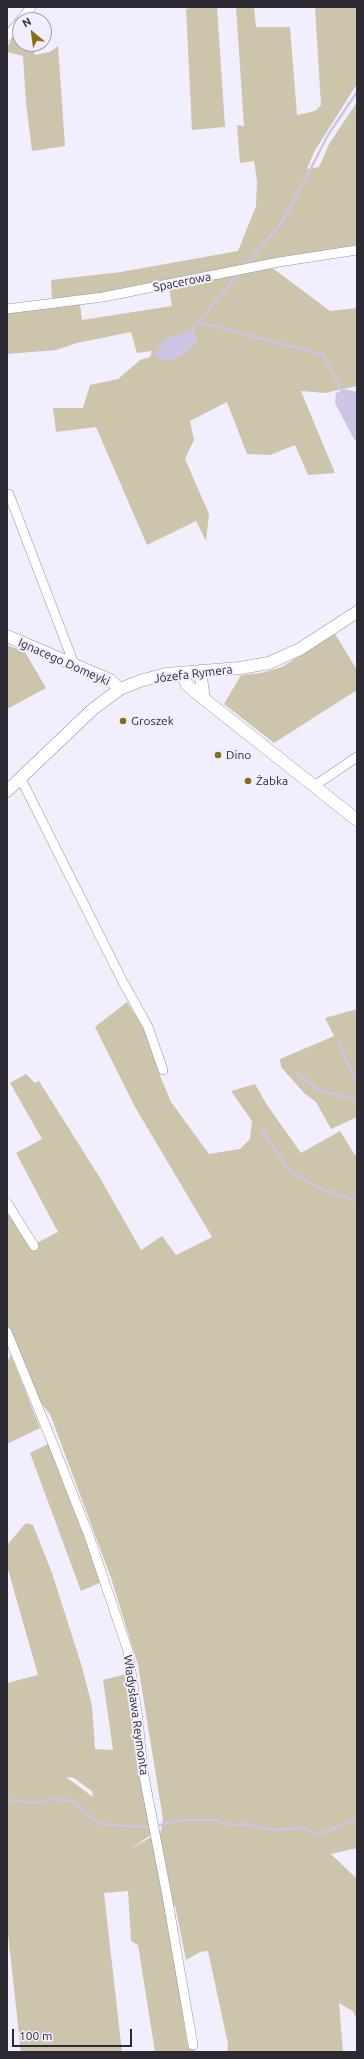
<!DOCTYPE html>
<meta charset="utf-8">
<style>
body{margin:0}
#map{position:relative;width:364px;height:2059px;overflow:hidden;background:#f2eefd;font-family:Ubuntu,sans-serif}
canvas{display:block}
.frame{position:absolute;inset:0;border:8px solid #2c2932;pointer-events:none}
.north{position:absolute;left:12px;top:12px;width:40px;height:40px;box-sizing:border-box;background:#f2eefd;border:1px solid #a39fac;border-radius:50%;rotate:331deg;font-size:11px;font-weight:700;line-height:16px;text-align:center;color:#2c2932}
.north::after{content:'';display:block;margin:auto;width:14px;height:18px;background:#867011;clip-path:polygon(50% 0,100% 100%,50% 72%,0 100%)}
.scale{position:absolute;left:12px;top:2029px;width:120px;height:18px;box-sizing:border-box;border:2px solid #2c2932;border-top:0;padding-left:5px;font-size:12px;line-height:14px;white-space:nowrap;color:#2c2932;-webkit-text-stroke:3px #f2eefd;paint-order:stroke}
</style>
<div id="map">
<canvas width="364" height="2059"></canvas>
<div class="frame"></div>
<div class="north">N</div>
<div class="scale">100 m</div>
</div>
<script>
const ctx = document.querySelector('canvas').getContext('2d');
ctx.lineJoin = 'round';
function fill(path, color) { ctx.fillStyle = color; ctx.fill(path, 'evenodd'); }
const poly = rows => new Path2D(rows.map(r => 'M' + r).join(''));
function stroke(path, color, width, dash) { ctx.strokeStyle = color; ctx.lineWidth = width; ctx.lineCap = dash ? 'butt' : 'round'; ctx.setLineDash(dash || []); ctx.stroke(path); }
function write(font, color, halo, rows, align = 'center') {
  ctx.font = font + ' Ubuntu,sans-serif'; ctx.lineWidth = 4; ctx.setLineDash([]); ctx.textBaseline = 'middle'; ctx.strokeStyle = halo; ctx.fillStyle = color; for (const [text, x, y, turn = 0] of rows) {
    ctx.save(); ctx.translate(x, y); ctx.rotate((+turn || 0) * Math.PI / 180); ctx.textAlign = isNaN(turn) ? turn : align; if (halo) ctx.strokeText(text, 0, 0); ctx.fillText(text, 0, 0); ctx.restore();
  }
}
fill(poly([
 [195,7,217,7,225,127,192,130,186,9],
 [236,7,254,7,256,27,290,27,297,115,315,111,321,105,315,7,357,7,357,84,314,152,307,169,319,167,329,144,357,102,357,245,92,296,52,300,51,280,121,272,238,251,256,206,257,181,254,161,240,163,237,125,244,126],
 [20,31,20,44,31,44,35,55,50,52,58,46,65,146,32,151,26,103,23,56,7,52,7,48,13,37],
 [271,267,330,311,357,308,357,386,325,393,301,391,335,473,308,475,295,445,270,455,247,454,227,402,190,421,194,440,185,459,209,514,206,541,196,521,147,545,96,427,56,432,53,408,83,408,90,385,118,379,140,360,150,357,152,351,137,353,131,332,77,343,56,350,7,354,7,313,80,304,82,320,172,306,169,288],
 [335,634,357,670,357,690,274,743,224,704,241,675,261,673,282,667],
 [7,645,25,652,46,688,7,709],
 [127,1002,147,1033,160,1076,171,1102,209,1154,240,1149,250,1139,252,1121,231,1091,255,1084,267,1105,301,1153,340,1131,355,1155,357,1155,357,1848,331,1854,356,1878,357,1882,357,2022,354,2012,339,2003,343,2052,227,2052,228,2044,208,1951,200,1952,186,1960,175,1905,168,1911,187,2043,197,2052,155,2052,138,1945,131,1941,128,1891,104,1893,122,2052,21,2052,7,1925,7,1683,38,1675,7,1566,7,1545,26,1523,33,1525,52,1573,82,1667,92,1706,95,1749,113,1750,103,1680,126,1674,136,1728,136,1746,141,1777,155,1832,129,1850,161,1831,163,1819,138,1665,111,1578,50,1414,41,1403,7,1323,7,1209,29,1247,58,1232,16,1153,42,1139,10,1083,26,1074,35,1083,39,1081,100,1178,141,1250,162,1236,176,1255,212,1237,135,1107,95,1027],
 [66,1777,74,1778,92,1791,93,1797],
 [357,1009,357,1117,331,1129,316,1102,305,1094,281,1067,280,1059,334,1036,325,1018],
 [11,1355,40,1428,7,1444,7,1362],
 [50,1443,102,1582,81,1591,30,1453]
]), '#ccc5ac');
fill(poly([
 [193,329,198,341,187,352,172,360,163,361,155,355,162,343,169,337],
 [345,389,357,392,357,441,355,441,335,403,336,393]
]), '#cec4e4');
stroke(poly([
 [244,266,280,225,292,205,328,135,357,92],
 [199,322,323,355,342,391],
 [193,329,240,272],
 [340,1045,357,1083],
 [297,1073,318,1090,357,1100],
 [261,1128,289,1170,314,1186,357,1201],
 [11,1800,35,1803,56,1798,61,1801,70,1800,100,1824,146,1827],
 [345,1823,357,1822],
 [160,1825,184,1820,216,1820,231,1825,245,1824,273,1830,303,1828,317,1835,342,1825]
]), '#cec4e4', 2.5);
const street = poly([
 [21,20,31,7],
 [7,37,20,21],
 [7,309,103,297,279,262,357,250],
 [9,494,74,664],
 [21,779,123,982,148,1027,163,1070],
 [314,786,357,757],
 [7,1203,34,1246],
 [7,1332,53,1444,89,1536,128,1651,138,1720,143,1771,167,1896,193,2045]
]);
const secondary = poly([
 [7,636,110,680,120,689],
 [200,671,204,699],
 [182,673,187,685,204,699,357,820],
 [7,791,93,709,120,689,140,681,166,674,240,668,269,663,300,649,357,612]
]);
stroke(street, '#9a93a9', 10);
stroke(secondary, '#9a93a9', 13);
stroke(street, '#fff', 9);
stroke(secondary, '#fff', 12);
for (const [x, y, r, color] of [
 [123,721,4,"#867011"],
 [218,755,4,"#867011"],
 [248,781,4,"#867011"]
]) { const dot = new Path2D(); dot.arc(x, y, r, 0, 2 * Math.PI); ctx.fillStyle = color; ctx.fill(dot); stroke(dot, '#f2eefd', 1.5); }
write('12px', '#2c2932', '#f2eefd', [
 ["Spacerowa",182,282,-11],
 ["Ignacego Domeyki",64,662,24],
 ["Józefa Rymera",193,674,-7],
 ["Władysława Reymonta",136,1715,82]
]);
write('12px', '#2c2932', '#f2eefd', [
 ["Groszek",131,721],
 ["Dino",226,755],
 ["Żabka",256,781]
], 'left');
</script>
